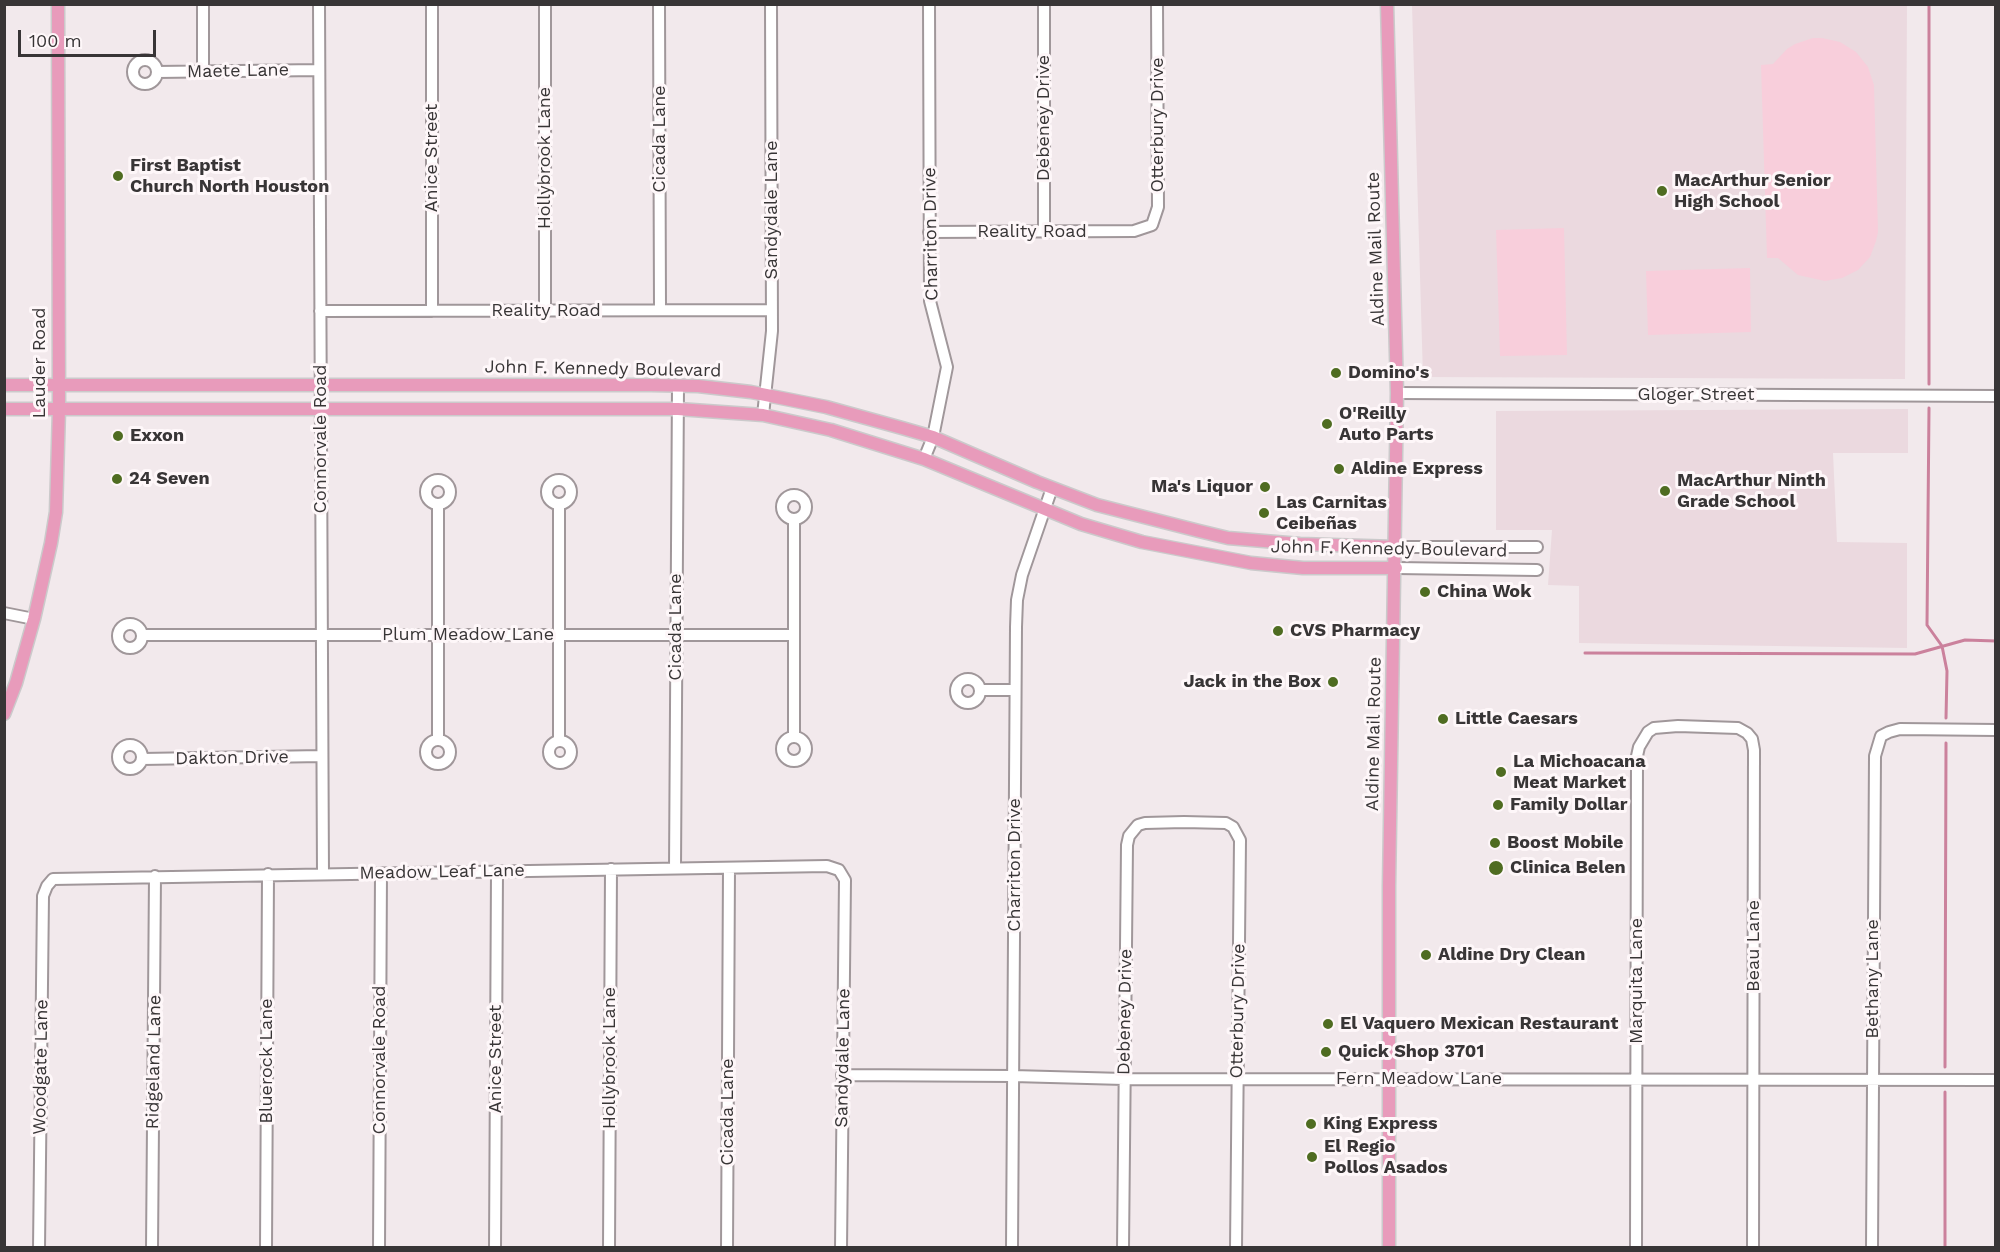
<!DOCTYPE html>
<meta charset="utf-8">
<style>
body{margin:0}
#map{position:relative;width:2000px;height:1252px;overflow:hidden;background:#f2e9ec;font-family:"Work Sans",sans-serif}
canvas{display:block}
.frame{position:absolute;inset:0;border:6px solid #383536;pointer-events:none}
.scale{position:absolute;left:18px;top:30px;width:138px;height:27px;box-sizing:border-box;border:3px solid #383536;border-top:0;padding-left:8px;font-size:18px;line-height:21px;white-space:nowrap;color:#383536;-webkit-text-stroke:4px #fef7f9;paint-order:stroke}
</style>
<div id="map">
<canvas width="2000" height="1252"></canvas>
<div class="frame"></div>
<div class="scale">100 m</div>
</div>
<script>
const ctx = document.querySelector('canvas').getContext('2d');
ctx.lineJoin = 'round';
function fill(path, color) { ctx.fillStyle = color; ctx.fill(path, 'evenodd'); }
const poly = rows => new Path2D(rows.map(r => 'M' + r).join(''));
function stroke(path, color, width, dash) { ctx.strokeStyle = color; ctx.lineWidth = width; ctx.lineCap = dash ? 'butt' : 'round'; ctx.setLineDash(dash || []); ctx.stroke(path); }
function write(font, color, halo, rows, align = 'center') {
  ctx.font = font + ' "Work Sans",sans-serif'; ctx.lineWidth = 6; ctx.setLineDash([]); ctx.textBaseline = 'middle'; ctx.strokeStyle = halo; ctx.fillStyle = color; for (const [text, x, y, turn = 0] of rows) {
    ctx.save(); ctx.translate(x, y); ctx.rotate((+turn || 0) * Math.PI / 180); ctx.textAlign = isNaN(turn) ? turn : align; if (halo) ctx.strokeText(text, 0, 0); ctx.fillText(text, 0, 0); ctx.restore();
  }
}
fill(poly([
 [1412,5,1907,5,1905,379,1423,377],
 [1908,409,1908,453,1833,453,1837,542,1907,543,1907,648,1579,643,1579,586,1548,585,1552,530,1496,530,1496,411]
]), '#ebd9df');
fill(poly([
 [1813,38,1822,38,1840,42,1856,52,1868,67,1874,85,1878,232,1876,241,1870,257,1858,270,1842,278,1825,281,1798,275,1778,258,1767,258,1761,65,1773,64,1787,49,1795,44],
 [1564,228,1567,355,1500,356,1496,230],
 [1750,268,1751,332,1648,335,1646,271]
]), '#f8cedb');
stroke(poly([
 [1929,384,1929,4],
 [1929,408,1927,625,1942,646,1947,671,1946,718],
 [1585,653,1915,654,1965,640,1996,641],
 [1945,1067,1946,743],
 [1945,1248,1945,1092]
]), '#cb819c', 3);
const minor = poly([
 [203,4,203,71],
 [319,4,323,874],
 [432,4,432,311],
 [545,4,545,311],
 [659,4,660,310],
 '133 72a12 12 0 1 1 24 0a12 12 0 1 1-24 0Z',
 [157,72,319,70],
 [929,232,1134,231,1152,225,1158,207,1157,4],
 [1044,232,1044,4],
 [320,311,772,310],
 [1397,393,1996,396],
 [763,415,772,331,771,4],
 [924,459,933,437,947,367,930,301,929,4],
 '547 492a12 12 0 1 1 24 0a12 12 0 1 1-24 0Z',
 '426 492a12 12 0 1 1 24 0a12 12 0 1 1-24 0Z',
 '782 507a12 12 0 1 1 24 0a12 12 0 1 1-24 0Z',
 [559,504,559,741],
 [1396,547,1537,547],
 [1396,568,1537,570],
 [4,613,34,619],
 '118 636a12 12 0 1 1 24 0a12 12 0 1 1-24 0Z',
 [142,635,793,635],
 '956 691a12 12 0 1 1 24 0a12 12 0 1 1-24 0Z',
 [980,690,1015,690],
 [794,737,794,520],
 '782 749a12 12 0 1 1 24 0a12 12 0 1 1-24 0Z',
 [438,740,438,504],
 '426 752a12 12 0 1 1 24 0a12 12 0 1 1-24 0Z',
 '549 752a11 11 0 1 1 22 0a11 11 0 1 1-22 0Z',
 '118 757a12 12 0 1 1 24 0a12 12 0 1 1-24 0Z',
 [142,759,322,756],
 [675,868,678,386],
 [842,1075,1013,1076,1124,1079,1996,1080],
 [39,1248,43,896,47,886,53,879,827,866,839,870,845,880,841,1248],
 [152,1248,155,876],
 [266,1248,268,874],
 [379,1248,381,873],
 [495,1248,497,871],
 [609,1248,611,869],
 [727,1248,729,868],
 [1012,1248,1016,627,1017,600,1022,575,1052,488],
 [1123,1248,1127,845,1129,836,1138,825,1145,823,1184,822,1226,823,1233,827,1240,840,1236,1248],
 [1636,1248,1637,756,1639,747,1648,732,1654,728,1678,726,1738,728,1747,733,1752,739,1754,750,1753,1248],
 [1872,1248,1875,756,1881,736,1889,732,1900,729,1996,730]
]);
const major = poly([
 [1387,4,1397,393,1389,886,1389,1248],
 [4,385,651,385,698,386,751,392,826,407,902,428,933,437,1037,482,1097,505,1199,531,1228,538,1300,544,1396,547],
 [4,409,678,409,763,415,831,430,924,459,1081,524,1142,542,1251,563,1303,568,1396,568],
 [4,714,16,683,34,619,51,543,56,512,59,409,58,4]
]);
stroke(minor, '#a0979a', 14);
stroke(major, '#cbcacb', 15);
stroke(minor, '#fff', 10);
stroke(major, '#e89bbb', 12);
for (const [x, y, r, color] of [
 [118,176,6,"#4f6c21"],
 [1662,191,6,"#4f6c21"],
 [1336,373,6,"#4f6c21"],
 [1327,424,6,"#4f6c21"],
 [118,436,6,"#4f6c21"],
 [1339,469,6,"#4f6c21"],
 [117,479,6,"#4f6c21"],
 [1265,487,6,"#4f6c21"],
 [1665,491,6,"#4f6c21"],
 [1264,513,6,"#4f6c21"],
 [1425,592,6,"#4f6c21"],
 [1278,631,6,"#4f6c21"],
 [1333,682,6,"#4f6c21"],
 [1443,719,6,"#4f6c21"],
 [1501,772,6,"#4f6c21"],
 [1498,805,6,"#4f6c21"],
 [1495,843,6,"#4f6c21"],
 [1496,868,8,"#4f6c21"],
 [1426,955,6,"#4f6c21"],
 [1328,1024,6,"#4f6c21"],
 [1326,1052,6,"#4f6c21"],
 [1311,1124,6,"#4f6c21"],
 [1312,1157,6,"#4f6c21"]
]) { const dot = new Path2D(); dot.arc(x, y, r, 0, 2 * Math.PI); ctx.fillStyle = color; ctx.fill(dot); stroke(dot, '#fef7f9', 2); }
write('18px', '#383536', '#fef7f9', [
 ["Maete Lane",238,71,-1],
 ["Debeney Drive",1044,118,-90],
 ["Otterbury Drive",1158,125,-90],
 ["Cicada Lane",660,139,-90],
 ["Anice Street",432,158,-90],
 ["Hollybrook Lane",545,158,-90],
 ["Sandydale Lane",772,210,-90],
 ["Reality Road",1032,232],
 ["Charriton Drive",931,234,-91],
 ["Aldine Mail Route",1376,249,-92],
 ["Reality Road",546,311],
 ["Lauder Road",40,363,-90],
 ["John F. Kennedy Boulevard",603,369,1],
 ["Gloger Street",1696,395],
 ["Connorvale Road",321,439,-90],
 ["John F. Kennedy Boulevard",1389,549,1],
 ["Cicada Lane",676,627,-90],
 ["Plum Meadow Lane",468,635],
 ["Aldine Mail Route",1374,734,-89],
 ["Dakton Drive",232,758,-1],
 ["Charriton Drive",1015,865,-90],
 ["Meadow Leaf Lane",442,872,-1],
 ["Beau Lane",1754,946,-90],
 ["Bethany Lane",1873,979,-90],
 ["Marquita Lane",1637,981,-90],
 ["Otterbury Drive",1238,1011,-89],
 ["Debeney Drive",1125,1012,-89],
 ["Hollybrook Lane",610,1058,-90],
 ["Sandydale Lane",843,1058,-89],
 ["Anice Street",496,1059,-90],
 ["Connorvale Road",380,1060,-90],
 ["Bluerock Lane",267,1061,-90],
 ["Ridgeland Lane",154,1062,-89],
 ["Woodgate Lane",41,1067,-89],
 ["Fern Meadow Lane",1419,1079],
 ["Cicada Lane",728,1112,-90]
]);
write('bold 18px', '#383536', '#fef7f9', [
 ["First Baptist",130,166],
 ["Church North Houston",130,187],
 ["MacArthur Senior",1674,181],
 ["High School",1674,202],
 ["Domino's",1348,373],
 ["O'Reilly",1339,414],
 ["Auto Parts",1339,435],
 ["Exxon",130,436],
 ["Aldine Express",1351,469],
 ["24 Seven",129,479],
 ["MacArthur Ninth",1677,481],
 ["Grade School",1677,502],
 ["Ma's Liquor",1253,487,"right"],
 ["Las Carnitas",1276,503],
 ["Ceibeñas",1276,524],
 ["China Wok",1437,592],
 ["CVS Pharmacy",1290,631],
 ["Jack in the Box",1321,682,"right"],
 ["Little Caesars",1455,719],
 ["La Michoacana",1513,762],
 ["Meat Market",1513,783],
 ["Family Dollar",1510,805],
 ["Boost Mobile",1507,843],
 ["Clinica Belen",1510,868],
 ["Aldine Dry Clean",1438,955],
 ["El Vaquero Mexican Restaurant",1340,1024],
 ["Quick Shop 3701",1338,1052],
 ["King Express",1323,1124],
 ["El Regio",1324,1147],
 ["Pollos Asados",1324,1168]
], 'left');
</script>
